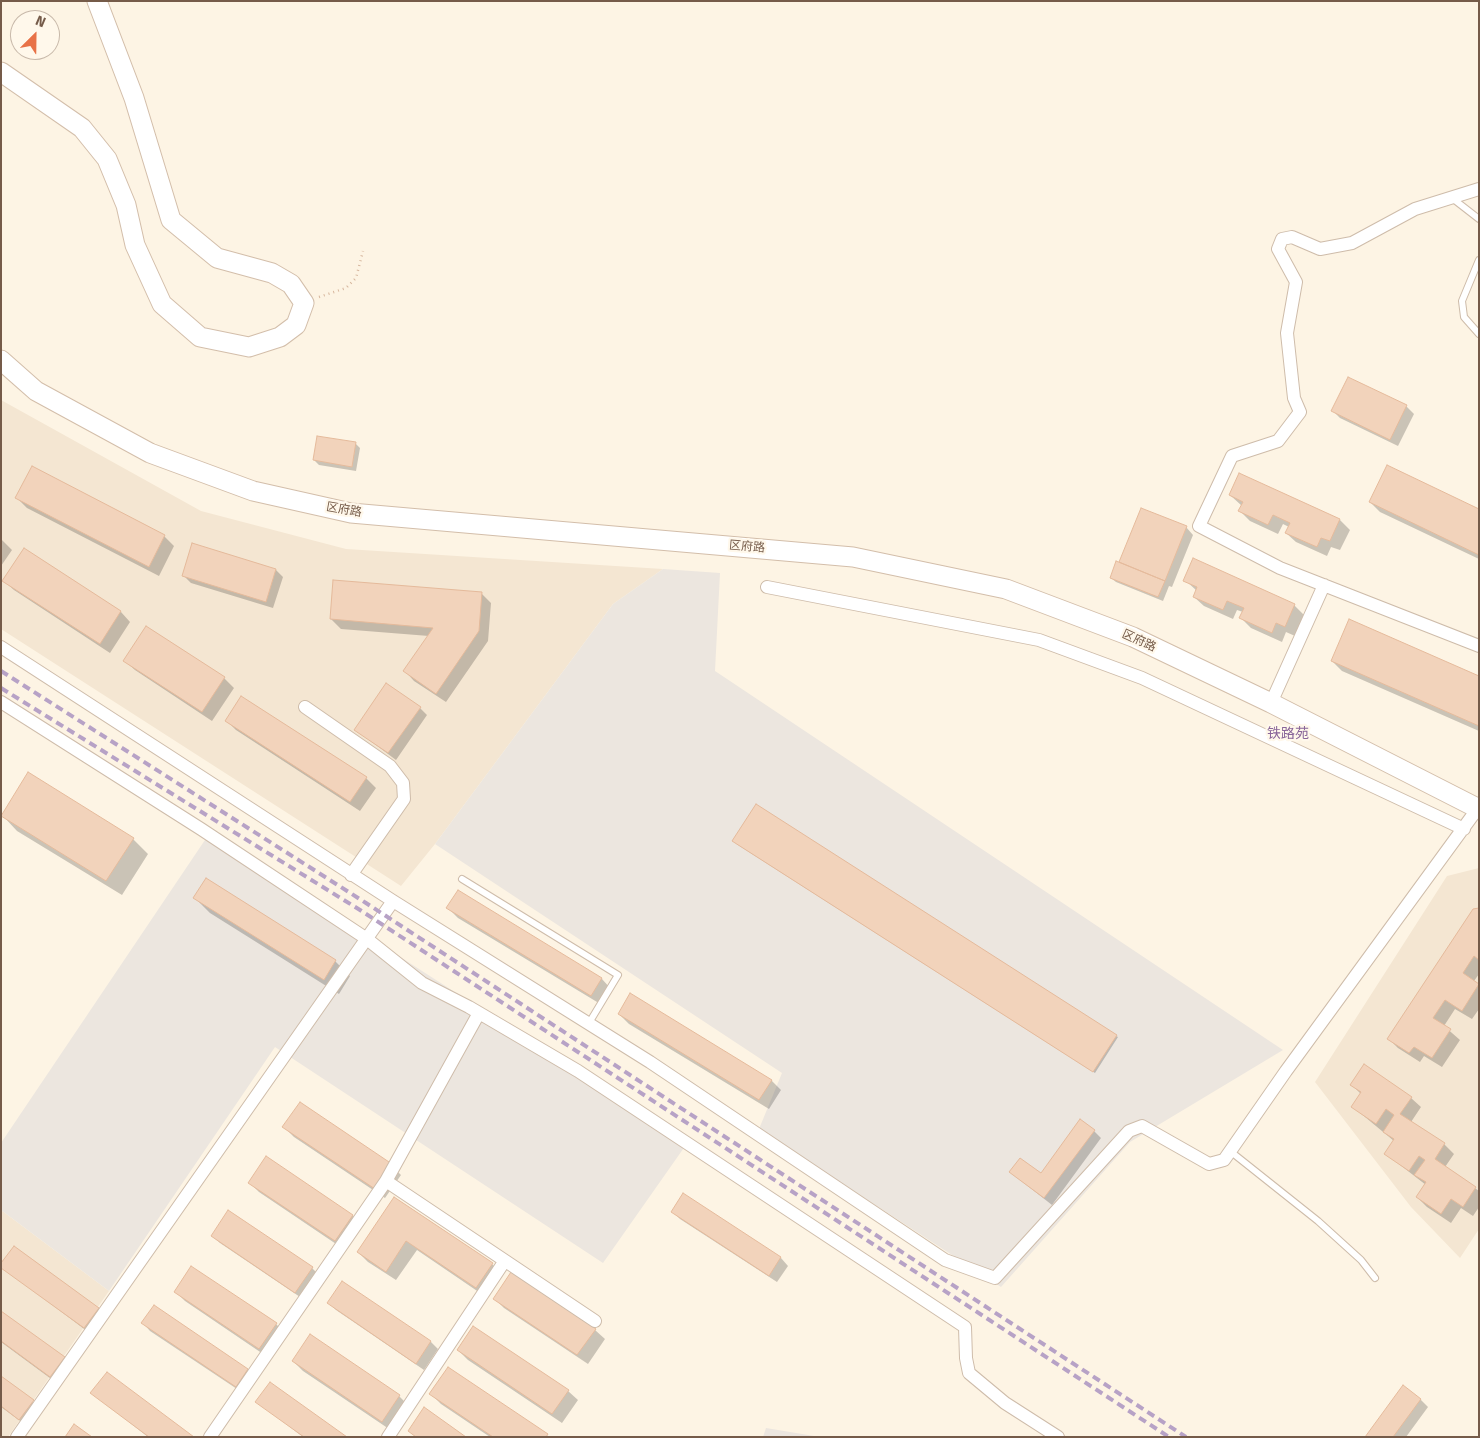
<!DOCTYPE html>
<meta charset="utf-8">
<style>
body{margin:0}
#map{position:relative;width:1480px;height:1438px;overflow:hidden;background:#fdf4e4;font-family:"Fira Sans",sans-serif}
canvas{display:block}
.frame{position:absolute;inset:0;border:2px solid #755b49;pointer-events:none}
.north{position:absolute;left:10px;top:10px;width:50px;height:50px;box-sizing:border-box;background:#fff8eb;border:1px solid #c8b9aa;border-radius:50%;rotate:23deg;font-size:14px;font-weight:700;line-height:20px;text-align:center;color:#755b49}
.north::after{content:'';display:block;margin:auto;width:18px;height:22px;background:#e87247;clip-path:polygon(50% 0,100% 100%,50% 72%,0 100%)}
</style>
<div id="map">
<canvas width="1480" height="1438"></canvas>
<div class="frame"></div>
<div class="north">N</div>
</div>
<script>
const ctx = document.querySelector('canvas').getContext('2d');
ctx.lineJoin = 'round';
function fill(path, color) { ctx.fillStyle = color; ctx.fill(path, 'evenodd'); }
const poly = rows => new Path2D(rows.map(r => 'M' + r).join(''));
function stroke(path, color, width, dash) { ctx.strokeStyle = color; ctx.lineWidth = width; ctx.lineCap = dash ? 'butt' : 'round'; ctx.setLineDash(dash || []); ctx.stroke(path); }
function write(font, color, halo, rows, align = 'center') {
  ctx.font = font + ' "Fira Sans","Noto Sans SC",sans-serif'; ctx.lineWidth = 4.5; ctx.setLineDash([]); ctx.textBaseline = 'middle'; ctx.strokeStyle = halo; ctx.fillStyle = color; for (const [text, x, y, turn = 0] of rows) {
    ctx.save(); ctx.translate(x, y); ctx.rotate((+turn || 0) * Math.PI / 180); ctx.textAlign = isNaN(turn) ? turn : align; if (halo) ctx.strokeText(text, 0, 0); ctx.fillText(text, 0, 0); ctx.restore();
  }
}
fill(poly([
 [1,400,201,511,346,549,663,569,613,604,435,844,401,886,1,629],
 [1479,868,1479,1229,1460,1258,1411,1207,1315,1082,1447,876],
 [1,1210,109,1291,8,1437,1,1437]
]), '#f4e6d2');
fill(poly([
 [663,569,720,573,715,671,1283,1050,1130,1142,1001,1287,759,1129,782,1073,435,844,613,604],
 [209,834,688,1142,603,1263,275,1047,109,1291,1,1210,1,1143],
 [766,1428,820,1437,763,1437]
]), '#ece6df');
fill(poly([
 [1406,406,1414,414,1398,446,1340,418,1333,411],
 [355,443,360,448,356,471,319,465,314,460],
 [1240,475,1340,520,1350,530,1340,550,1331,547,1327,556,1296,542,1286,533,1289,527,1283,524,1278,534,1250,521,1240,511,1242,506,1230,495],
 [17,498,164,536,174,546,159,576,27,508],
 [1370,502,1479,511,1479,559,1380,512],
 [1141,509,1186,527,1193,535,1172,587,1169,586,1163,601,1116,582,1111,578,1120,564],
 [1,539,12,550,1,566],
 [24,550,121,612,130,622,110,653,14,590,4,581],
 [276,570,283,577,273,608,191,583,184,576],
 [1185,580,1294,605,1304,615,1295,636,1286,632,1282,642,1251,628,1241,618,1243,612,1237,610,1233,619,1204,606,1194,597,1197,591],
 [481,593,491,603,488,641,446,702,414,681,405,671,429,636,341,629,331,619],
 [146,628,224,678,234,688,212,721,135,670,125,661],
 [1332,661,1479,678,1479,731,1342,671],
 [420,708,427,715,396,760,356,730],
 [227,721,366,778,376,788,360,811,236,730],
 [3,816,133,839,148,854,122,895,17,831],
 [735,843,1116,1036,1118,1037,1095,1073],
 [458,892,602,979,611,989,602,1005,458,918,448,908],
 [195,898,335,961,350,976,339,994,210,913],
 [1479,909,1479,974,1474,981,1479,984,1479,1009,1472,1019,1455,1009,1444,1026,1460,1040,1442,1067,1424,1056,1420,1062,1398,1048,1388,1038],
 [619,1014,771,1080,781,1090,769,1109,629,1024],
 [1352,1085,1411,1098,1421,1107,1411,1122,1444,1144,1454,1154,1445,1167,1479,1191,1479,1207,1473,1216,1461,1208,1451,1223,1427,1207,1417,1197,1426,1185,1386,1154,1394,1141,1353,1107,1361,1094],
 [284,1127,391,1165,401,1175,385,1198,294,1137],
 [1094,1131,1101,1138,1052,1205,1010,1172,1041,1175],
 [266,1158,353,1216,362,1226,345,1250,259,1192,249,1182],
 [684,1195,781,1258,788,1266,777,1282,680,1219,673,1212],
 [394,1198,492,1264,502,1274,486,1297,417,1250,396,1280,368,1262,358,1252],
 [212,1236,312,1268,319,1275,303,1299,220,1243],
 [1,1266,98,1309,105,1316,92,1335],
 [342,1282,431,1342,438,1349,424,1370,336,1310,329,1303],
 [175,1291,276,1324,286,1334,269,1358,185,1301],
 [494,1298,595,1330,605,1339,588,1364,504,1308],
 [1,1312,71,1365,58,1384,1,1342],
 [143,1323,247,1370,255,1377,243,1393,150,1331],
 [458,1350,568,1391,578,1400,562,1423,468,1360],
 [293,1361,399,1396,409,1406,392,1431,303,1371],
 [1,1377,40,1408,27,1426,1,1407],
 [92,1393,192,1437,148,1437],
 [431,1394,547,1435,548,1437,490,1437,441,1404],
 [1420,1399,1428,1407,1406,1437,1367,1437],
 [257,1402,345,1437,303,1437]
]), '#0003');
const building = poly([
 [1348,377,1407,405,1390,440,1331,411,1348,377],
 [317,436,356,442,352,467,313,460,317,436],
 [1387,465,1479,509,1479,555,1369,502,1387,465],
 [32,466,165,535,149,567,15,498,32,466],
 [1239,473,1340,519,1330,541,1321,538,1317,547,1285,533,1290,523,1273,515,1268,525,1238,511,1243,502,1229,495,1239,473],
 [1141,508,1187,526,1165,581,1119,562,1141,508],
 [192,543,276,569,266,602,182,576,192,543],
 [24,548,121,611,100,644,2,581,24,548],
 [1193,558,1295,604,1285,627,1276,623,1272,633,1239,618,1244,608,1227,601,1223,610,1193,597,1197,587,1183,581,1193,558],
 [1116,561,1165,581,1158,597,1110,578,1116,561],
 [333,580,482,592,479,631,436,694,403,671,433,628,330,619,333,580],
 [1349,619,1479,676,1479,726,1331,661,1349,619],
 [146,626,225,677,202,712,123,661,146,626],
 [386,683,421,707,388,753,354,730,386,683],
 [241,696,367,777,350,802,225,721,241,696],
 [28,772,134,838,106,881,1,816,28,772],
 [756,804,1117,1035,1093,1072,732,841,756,804],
 [206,878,336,960,324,980,193,898,206,878],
 [458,890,602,978,591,996,446,908,458,890],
 [1479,908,1479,960,1474,956,1463,973,1479,984,1462,1011,1445,1000,1433,1018,1451,1029,1432,1058,1414,1047,1409,1053,1387,1039,1473,909,1479,908],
 [630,993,772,1080,759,1100,618,1014,630,993],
 [1364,1064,1412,1097,1400,1114,1445,1143,1435,1159,1476,1187,1463,1207,1451,1199,1441,1214,1416,1197,1426,1182,1414,1175,1425,1160,1419,1156,1409,1171,1384,1154,1394,1139,1383,1132,1394,1115,1386,1109,1376,1124,1351,1107,1361,1092,1350,1085,1364,1064],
 [300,1102,392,1164,375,1189,282,1127,300,1102],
 [1080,1119,1095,1130,1044,1198,1009,1172,1020,1158,1041,1173,1080,1119],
 [266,1156,353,1215,335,1241,248,1183,266,1156],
 [683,1193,781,1257,769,1276,671,1212,683,1193],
 [394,1197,493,1263,476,1288,406,1241,386,1272,357,1252,394,1197],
 [228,1210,313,1267,295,1293,211,1236,228,1210],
 [14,1246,99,1308,84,1328,1,1268,1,1263,14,1246],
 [191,1266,277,1323,259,1349,174,1292,191,1266],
 [511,1272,596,1329,577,1355,493,1299,511,1272],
 [342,1281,431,1341,416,1364,327,1303,342,1281],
 [154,1305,248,1369,236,1387,141,1323,154,1305],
 [1,1311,65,1357,50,1377,1,1341,1,1311],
 [473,1326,569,1390,552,1414,457,1350,473,1326],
 [310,1334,400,1395,382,1422,292,1361,310,1334],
 [448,1367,548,1434,546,1437,493,1437,429,1394,448,1367],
 [107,1372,194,1437,149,1437,90,1393,107,1372],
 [1,1376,34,1400,19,1420,1,1406,1,1376],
 [270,1382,347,1437,304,1437,255,1402,270,1382],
 [1403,1385,1421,1399,1393,1437,1365,1437,1403,1385],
 [424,1407,466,1437,416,1437,408,1431,424,1407],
 [74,1424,92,1437,65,1437,74,1424]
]);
fill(building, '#f2d3bb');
stroke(building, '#e5ba9b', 1);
const service = poly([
 [1452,198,1479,219],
 [1479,260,1462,301,1464,317,1479,334],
 [462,879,618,975,589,1023],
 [1230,1151,1318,1221,1361,1260,1375,1278]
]);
const minor = poly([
 [1479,189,1415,209,1352,243,1320,249,1292,237,1282,239,1278,249,1296,282,1287,333,1294,398,1300,412,1278,441,1232,456,1199,526,1280,568,1479,646],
 [767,587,1039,640,1142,678,1464,829],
 [1,647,393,901,650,1062,945,1260,995,1278,1129,1131,1142,1126,1209,1164,1224,1160,1286,1071,1478,808],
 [1,702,201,829,367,939,422,983,469,1007,578,1071,965,1327,966,1358,969,1373,1005,1403,1058,1437],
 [1271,703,1324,585],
 [305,707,390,766,403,783,404,799,351,875],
 [386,1181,595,1321],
 [17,1437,393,901],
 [210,1437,386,1181,479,1013],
 [388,1437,504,1262]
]);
const secondary = poly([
 [1,72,82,128,107,159,126,205,135,245,162,304,200,337,249,347,280,337,296,325,304,303,291,284,272,273,217,258,171,220,134,98,97,1],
 [1,360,36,391,150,453,253,491,351,513,853,557,1006,589,1133,637,1271,703,1479,809]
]);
stroke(service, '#cebcaa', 8);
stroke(minor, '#cebcaa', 14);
stroke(secondary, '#d3beaa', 21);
stroke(poly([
 [319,297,346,288,356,278,363,251]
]), '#d7b79e', 2.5, [1, 4]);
stroke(service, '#fff', 6);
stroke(minor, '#fff', 12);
stroke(secondary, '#fff', 19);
stroke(poly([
 [1,671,366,903,1186,1437],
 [1,688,360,910,1169,1437]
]), '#b7a2c6', 4, [8, 5]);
write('12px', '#755b49', '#fff8eb', [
 ["区府路",344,510,10],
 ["区府路",747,547,5],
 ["区府路",1139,641,24]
]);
write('14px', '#896599', '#fff8eb', [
 ["铁路苑",1288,734]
]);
</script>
